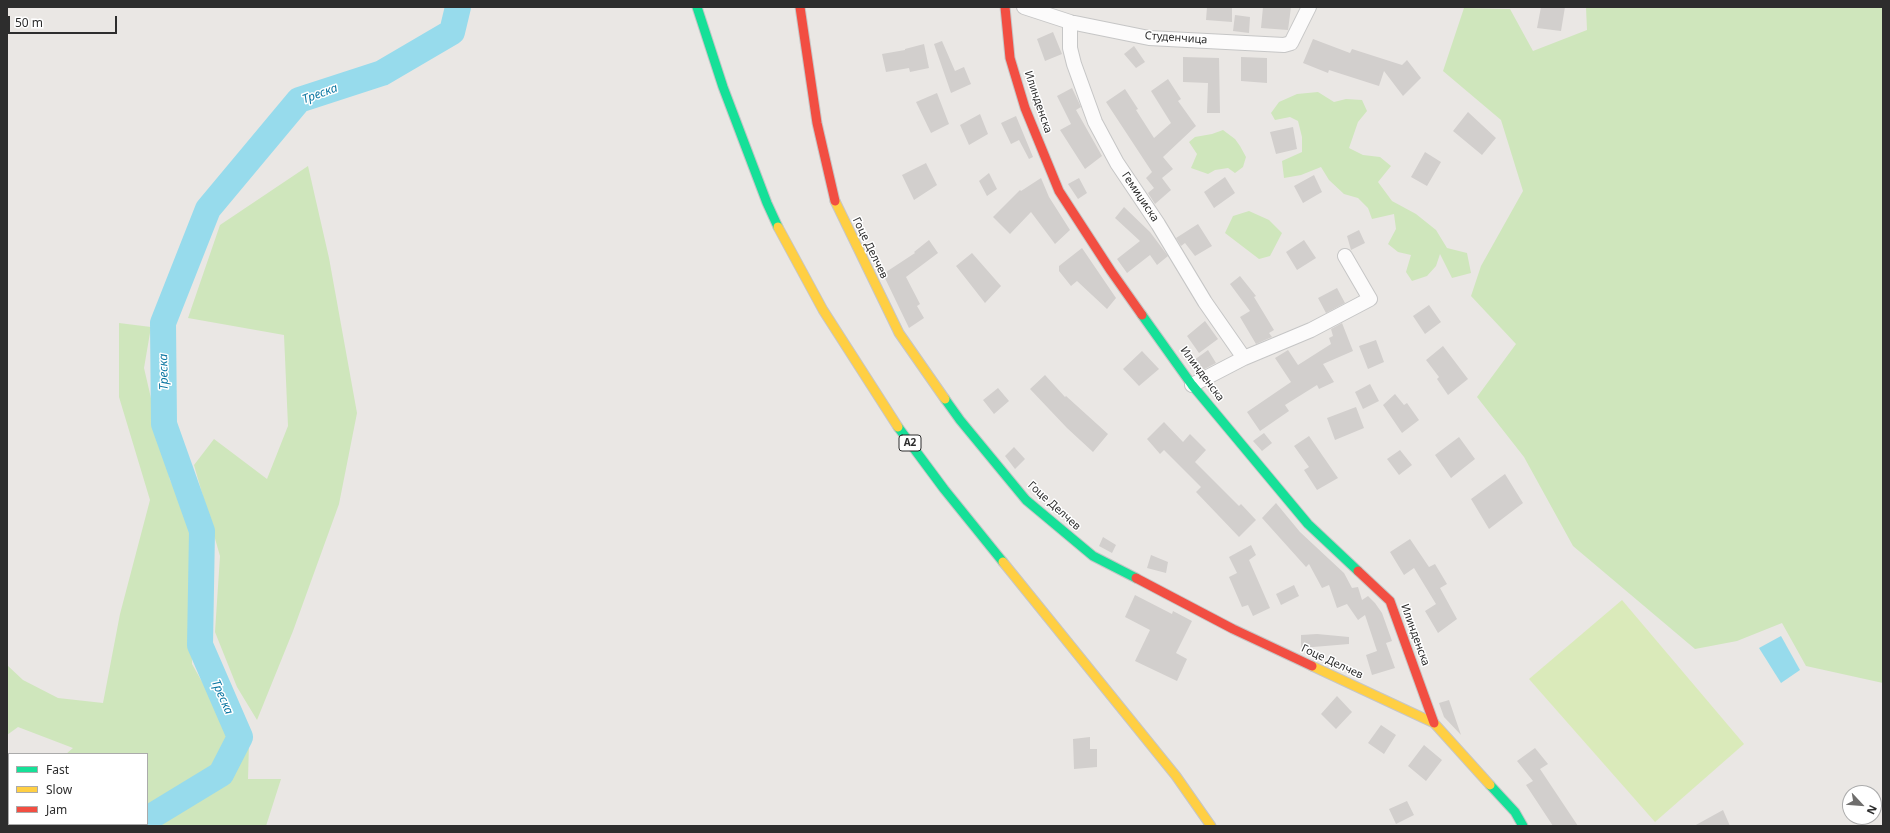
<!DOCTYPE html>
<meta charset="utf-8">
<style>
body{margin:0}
#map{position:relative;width:1890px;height:833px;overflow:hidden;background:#eae7e4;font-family:"Noto Sans",sans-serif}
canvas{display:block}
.frame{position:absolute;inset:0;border:8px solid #2d2d2d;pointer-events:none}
.legend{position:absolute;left:8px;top:753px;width:140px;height:72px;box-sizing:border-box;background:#fff;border:1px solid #ababab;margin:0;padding:5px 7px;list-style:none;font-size:12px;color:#2d2d2d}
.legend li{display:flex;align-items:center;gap:8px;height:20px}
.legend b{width:20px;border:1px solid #ababab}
.north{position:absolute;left:1842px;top:785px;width:40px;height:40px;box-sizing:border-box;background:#fff;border:1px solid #ababab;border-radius:50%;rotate:116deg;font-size:11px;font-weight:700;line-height:16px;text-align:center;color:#2d2d2d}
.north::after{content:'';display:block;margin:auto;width:14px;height:18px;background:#6f6e6d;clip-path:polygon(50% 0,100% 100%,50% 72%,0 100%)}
.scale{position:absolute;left:8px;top:16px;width:109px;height:18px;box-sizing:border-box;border:2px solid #2d2d2d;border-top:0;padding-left:5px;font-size:12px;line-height:14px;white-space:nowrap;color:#2d2d2d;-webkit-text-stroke:3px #fff;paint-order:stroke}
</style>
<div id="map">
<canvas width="1890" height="833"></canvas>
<div class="frame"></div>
<ul class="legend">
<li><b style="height:5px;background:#16e098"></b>Fast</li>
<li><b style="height:5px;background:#ffcf43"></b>Slow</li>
<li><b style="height:5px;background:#f24e42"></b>Jam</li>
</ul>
<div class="north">N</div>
<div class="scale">50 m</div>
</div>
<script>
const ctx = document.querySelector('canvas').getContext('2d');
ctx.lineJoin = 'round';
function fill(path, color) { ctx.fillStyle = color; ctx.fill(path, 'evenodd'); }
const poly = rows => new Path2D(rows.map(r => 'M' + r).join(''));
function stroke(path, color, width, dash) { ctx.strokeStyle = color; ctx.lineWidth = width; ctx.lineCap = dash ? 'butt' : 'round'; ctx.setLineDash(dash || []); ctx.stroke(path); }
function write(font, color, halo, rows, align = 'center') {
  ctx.font = font + ' "Noto Sans",sans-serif'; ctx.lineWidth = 3; ctx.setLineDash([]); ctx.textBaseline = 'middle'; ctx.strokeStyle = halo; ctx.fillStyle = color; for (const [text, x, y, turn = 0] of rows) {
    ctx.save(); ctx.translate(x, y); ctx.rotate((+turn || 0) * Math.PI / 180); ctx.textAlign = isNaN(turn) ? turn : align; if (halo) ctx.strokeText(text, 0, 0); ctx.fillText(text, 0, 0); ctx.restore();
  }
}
fill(poly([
 [1586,7,1883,7,1883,683,1806,666,1782,623,1737,641,1695,649,1573,546,1524,457,1477,397,1516,344,1471,296,1481,266,1523,191,1501,120,1443,71,1464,8,1510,9,1533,51,1587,30],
 [1318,92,1334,102,1346,99,1362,100,1367,111,1358,122,1349,148,1363,155,1380,157,1391,166,1378,182,1392,201,1416,214,1436,230,1447,248,1467,253,1471,273,1452,278,1440,254,1436,266,1427,276,1412,281,1406,272,1411,255,1398,252,1388,244,1396,229,1394,214,1372,219,1368,208,1358,198,1344,194,1329,180,1321,167,1301,175,1284,178,1282,161,1302,152,1302,137,1298,121,1290,117,1275,120,1271,113,1279,102,1297,94],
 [1223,130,1235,139,1240,146,1246,157,1243,167,1235,173,1228,168,1215,170,1208,174,1191,168,1197,154,1189,142,1195,137,1212,134],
 [308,166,329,258,357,413,339,504,293,631,257,720,237,687,215,632,220,556,194,465,214,439,267,479,288,426,284,335,188,318,220,225],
 [1249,211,1269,220,1282,233,1270,256,1259,259,1225,233,1233,216],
 [119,323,151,327,144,368,170,480,190,518,192,664,223,719,248,737,249,744,248,779,281,779,266,826,7,826,7,805,9,803,9,824,147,824,147,754,66,754,73,748,18,727,7,735,7,665,23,680,58,698,103,703,120,614,150,500,119,397]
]), '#cfe6bc');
fill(poly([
 [1622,600,1744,744,1655,822,1529,679]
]), '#daeaba');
fill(poly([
 [1781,636,1800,670,1781,683,1759,648]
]), '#97dbec');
stroke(poly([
 [147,819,221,774,240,737,200,645,202,531,164,424,163,323,208,209,299,100,382,73,452,32,458,7]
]), '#97dbec', 26);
fill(poly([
 [1207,7,1232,7,1232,22,1206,20],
 [1263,7,1291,7,1288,30,1261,28],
 [1541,7,1565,7,1561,31,1537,28],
 [1235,15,1250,17,1249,33,1233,31],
 [1053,32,1062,54,1045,61,1037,39],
 [1313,39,1350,53,1352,49,1402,65,1407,60,1421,78,1403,96,1384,71,1379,86,1329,70,1328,73,1303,63],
 [942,41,955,71,964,67,971,84,951,93,934,44],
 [924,44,929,68,910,72,909,68,886,72,882,54,905,50,905,49],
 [1134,46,1145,62,1136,68,1124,54],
 [1183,57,1219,58,1220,113,1207,113,1208,83,1183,82],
 [1241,57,1267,58,1267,83,1241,81],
 [1168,79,1181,99,1178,101,1196,126,1163,157,1173,169,1162,178,1171,190,1155,204,1148,193,1154,188,1146,178,1152,172,1106,102,1125,89,1138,109,1136,110,1154,138,1171,123,1151,91],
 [1072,88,1081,107,1076,110,1102,156,1085,169,1060,130,1071,124,1057,96],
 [937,93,949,124,931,133,916,102],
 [1468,112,1496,138,1482,155,1453,131],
 [980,114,988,134,969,145,960,125],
 [1016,116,1033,157,1029,159,1019,140,1011,144,1001,123],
 [1293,127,1297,149,1276,154,1270,132],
 [1425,152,1441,162,1427,186,1411,177],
 [926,163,937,185,914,200,902,175],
 [989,173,997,189,987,196,979,181],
 [1314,175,1322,192,1303,203,1294,186],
 [1225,177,1235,193,1214,208,1204,192],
 [1041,178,1049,197,1070,230,1055,244,1031,212,1010,234,993,217,1020,190,1021,191],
 [1079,178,1087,193,1078,199,1068,184],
 [1124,207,1150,232,1168,256,1157,265,1150,255,1127,273,1117,259,1140,241,1115,218],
 [1198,224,1212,246,1195,256,1185,243,1181,246,1176,238],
 [1359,230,1365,243,1351,250,1347,236],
 [929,240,938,253,906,277,920,304,917,306,924,318,909,328,883,274,915,253,914,252],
 [1304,240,1316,258,1297,270,1286,252],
 [1082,248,1116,298,1107,309,1077,281,1071,286,1059,271,1059,266],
 [972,253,1001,286,985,303,956,266],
 [1240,276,1256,296,1254,297,1274,330,1269,333,1272,337,1256,344,1240,317,1250,311,1230,284],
 [1337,288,1345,303,1326,313,1318,298],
 [1429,305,1441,322,1425,334,1413,316],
 [1205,321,1218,339,1199,353,1187,336],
 [1342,323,1353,351,1323,364,1334,382,1319,389,1317,385,1285,405,1289,411,1260,431,1247,412,1291,382,1275,358,1288,350,1298,365,1331,344,1329,338,1333,336,1331,329],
 [1376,340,1384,362,1368,369,1359,346],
 [1443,346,1468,379,1448,395,1437,379,1439,377,1426,360],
 [1208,350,1216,363,1197,373,1190,363],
 [1142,351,1159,369,1139,386,1123,369],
 [1045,375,1065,397,1066,396,1108,434,1093,452,1067,428,1030,389],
 [1370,384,1379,401,1363,409,1355,392],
 [998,388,1009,401,994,414,983,400],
 [1395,394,1404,405,1407,403,1419,420,1402,433,1383,405],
 [1356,407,1364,428,1335,440,1327,418],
 [1164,422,1183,442,1190,434,1206,450,1195,462,1239,506,1241,504,1256,520,1239,537,1196,492,1201,487,1164,450,1160,454,1147,439],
 [1264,433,1272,443,1262,451,1253,441],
 [1309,436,1338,478,1317,490,1304,470,1309,467,1294,446],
 [1459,437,1475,459,1451,478,1435,455],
 [1014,447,1025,459,1015,469,1005,456],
 [1400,450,1412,465,1399,475,1387,459],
 [1505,474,1523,503,1489,529,1471,499],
 [1276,503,1300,532,1344,573,1352,588,1358,587,1362,600,1368,596,1375,603,1382,613,1392,641,1386,643,1395,668,1372,675,1366,655,1377,651,1365,615,1358,620,1347,604,1337,608,1329,585,1322,588,1309,564,1306,567,1262,518],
 [1103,537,1116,545,1112,553,1099,546],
 [1410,539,1429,567,1435,564,1447,584,1440,588,1457,619,1438,633,1425,611,1436,604,1414,568,1404,575,1390,552],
 [1251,545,1256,555,1249,560,1270,608,1253,616,1248,605,1242,607,1229,577,1237,573,1229,557],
 [1151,555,1168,562,1166,573,1147,568],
 [1294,585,1299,596,1281,605,1276,594],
 [1135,595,1172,614,1173,611,1192,621,1176,653,1187,659,1177,681,1135,661,1150,630,1125,617],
 [1317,634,1349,637,1349,644,1301,648,1301,635],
 [1337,696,1352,712,1336,729,1321,714],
 [1449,700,1461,735,1444,717,1439,703],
 [1381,725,1396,735,1384,754,1368,743],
 [1090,737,1090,749,1097,749,1097,767,1074,769,1073,739],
 [1424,745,1442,760,1426,781,1408,766],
 [1535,748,1548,764,1540,769,1578,826,1553,826,1526,785,1533,781,1517,761],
 [1407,801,1414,815,1396,824,1389,809],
 [1723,810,1730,826,1694,826]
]), '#d2cfcd');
const street = poly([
 [1024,7,1070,22,1149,38,1284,45,1291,43,1309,7],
 [1070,22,1070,48,1074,64,1095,122,1117,163,1158,224,1205,302,1244,358],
 [1192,385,1244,358,1311,330,1370,299,1345,256]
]);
const fast = poly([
 [697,7,723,87,767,203,778,227],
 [1142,315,1192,385,1308,524,1358,571],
 [945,399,960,420,1026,500,1093,556,1136,578],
 [898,427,944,489,1003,562],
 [1490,785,1515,812,1523,826]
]);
const slow = poly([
 [835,201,899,333,945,399],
 [778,227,823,310,898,427],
 [1003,562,1176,776,1211,826],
 [1312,666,1434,723,1490,785]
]);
const jam = poly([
 [800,7,817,123,835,201],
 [1005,7,1010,58,1025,108,1059,191,1111,271,1142,315],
 [1358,571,1390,601,1434,723],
 [1136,578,1233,629,1312,666]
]);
stroke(street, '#c6c6c6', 16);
stroke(fast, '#c6c6c6', 11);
stroke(slow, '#c6c6c6', 11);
stroke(jam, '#c6c6c6', 11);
stroke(street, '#fcfbfb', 14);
stroke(fast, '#16e098', 9);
stroke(slow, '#ffcf43', 9);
stroke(jam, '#f24e42', 9);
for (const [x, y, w] of [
 [910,443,22]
]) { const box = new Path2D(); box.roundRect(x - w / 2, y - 8, w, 16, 3); ctx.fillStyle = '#fff'; ctx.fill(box); stroke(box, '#2d2d2d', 1); }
write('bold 10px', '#2d2d2d', null, [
 ["A2",910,443]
]);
write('11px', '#2d2d2d', '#fff', [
 ["Студенчица",1176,38,4],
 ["Илинденска",1038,102,71],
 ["Гемиџиска",1140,197,56],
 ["Гоце Делчев",870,248,64],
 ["Илинденска",1202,374,53],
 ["Гоце Делчев",1054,506,42],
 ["Илинденска",1415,635,70],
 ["Гоце Делчев",1332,662,25]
]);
write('italic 12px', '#0c77a2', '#fff', [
 ["Треска",320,94,-20],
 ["Треска",164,372,-91],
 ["Треска",222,697,66]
]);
</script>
